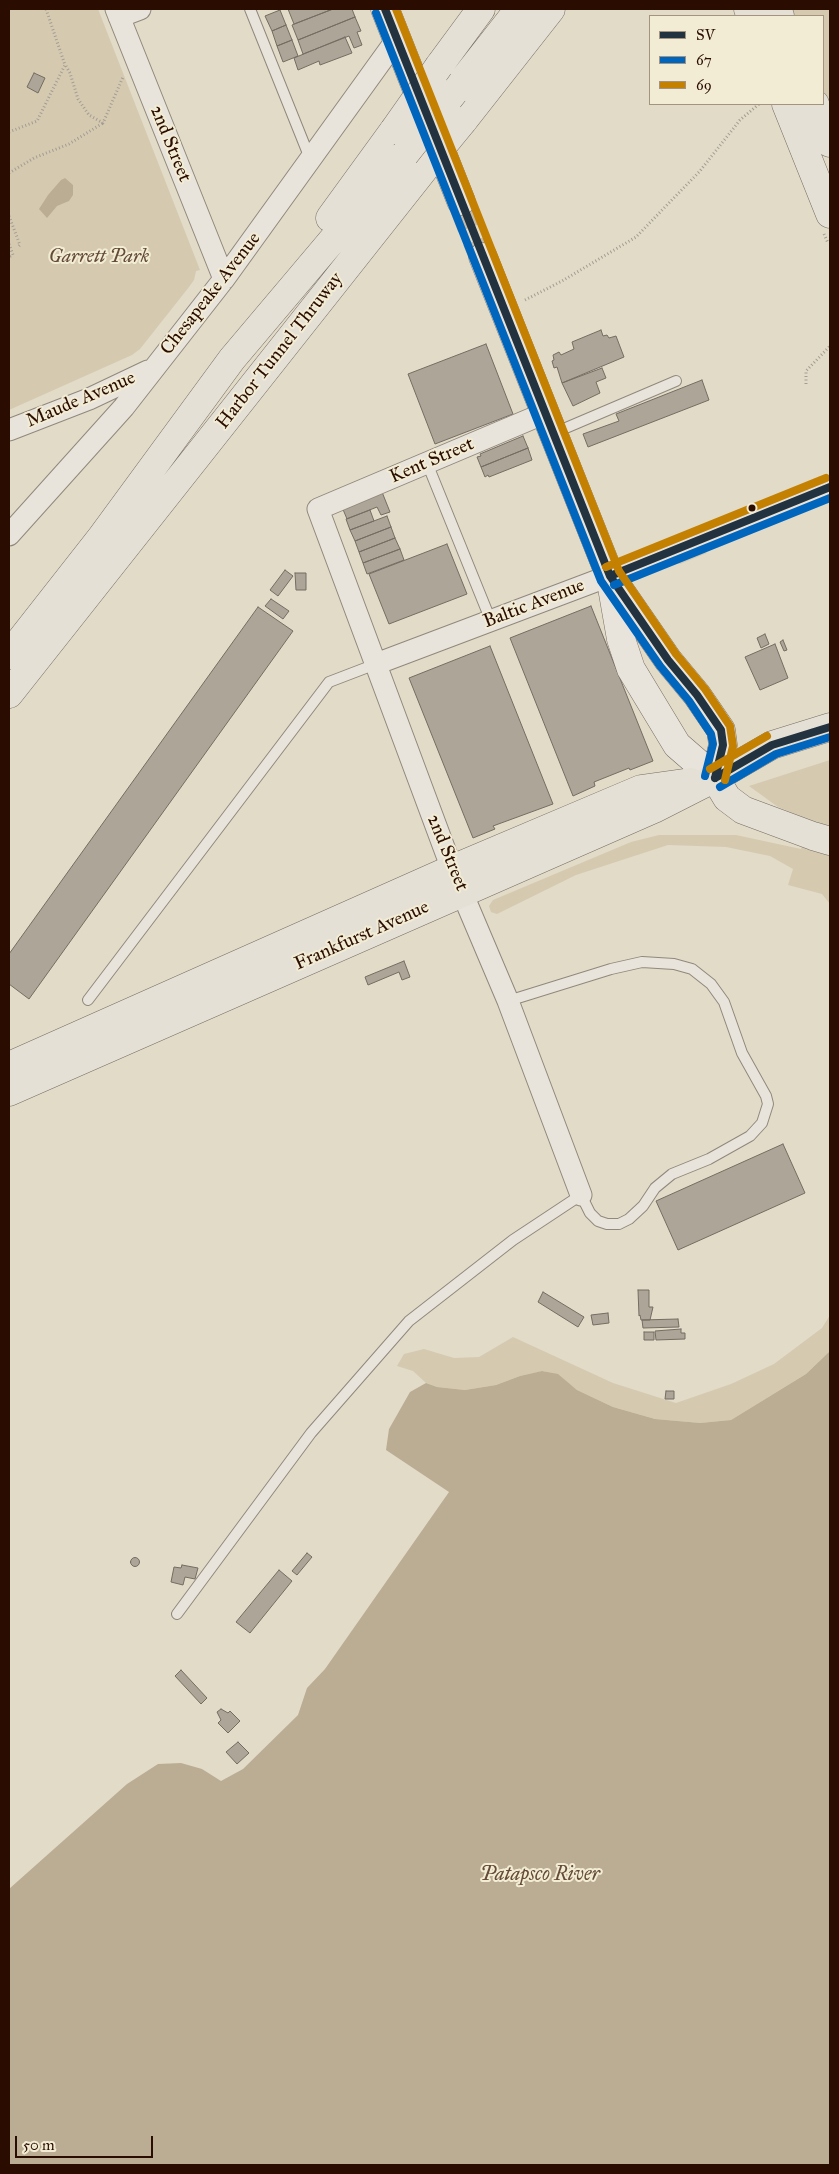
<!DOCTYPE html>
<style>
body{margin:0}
#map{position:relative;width:839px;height:2174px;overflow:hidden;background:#e2dbc8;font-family:"IM FELL Great Primer",serif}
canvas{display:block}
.frame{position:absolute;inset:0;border:10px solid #2a0d00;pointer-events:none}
.legend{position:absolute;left:649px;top:15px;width:175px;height:90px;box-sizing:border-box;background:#f3ecd4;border:1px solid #a3937f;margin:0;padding:6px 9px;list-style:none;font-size:15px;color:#2a0d00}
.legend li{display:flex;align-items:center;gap:10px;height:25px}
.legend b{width:25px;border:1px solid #a3937f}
.scale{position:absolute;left:15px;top:2136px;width:138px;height:22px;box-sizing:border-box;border:2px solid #2a0d00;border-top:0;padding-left:6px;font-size:15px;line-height:18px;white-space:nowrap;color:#2a0d00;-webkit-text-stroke:4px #f3ecd4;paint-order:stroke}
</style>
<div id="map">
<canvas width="839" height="2174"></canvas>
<div class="frame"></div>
<ul class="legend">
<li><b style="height:6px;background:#22323f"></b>SV</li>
<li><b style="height:6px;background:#0065bd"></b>67</li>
<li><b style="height:6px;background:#c48000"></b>69</li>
</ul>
<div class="scale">50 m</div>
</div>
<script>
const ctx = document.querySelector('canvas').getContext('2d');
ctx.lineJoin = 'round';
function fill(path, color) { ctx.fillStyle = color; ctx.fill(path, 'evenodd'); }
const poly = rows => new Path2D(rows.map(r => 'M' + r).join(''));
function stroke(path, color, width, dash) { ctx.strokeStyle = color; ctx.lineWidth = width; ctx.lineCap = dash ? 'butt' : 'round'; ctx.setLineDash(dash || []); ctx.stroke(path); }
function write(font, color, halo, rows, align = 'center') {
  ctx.font = font + ' "IM FELL Great Primer",serif'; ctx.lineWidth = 4; ctx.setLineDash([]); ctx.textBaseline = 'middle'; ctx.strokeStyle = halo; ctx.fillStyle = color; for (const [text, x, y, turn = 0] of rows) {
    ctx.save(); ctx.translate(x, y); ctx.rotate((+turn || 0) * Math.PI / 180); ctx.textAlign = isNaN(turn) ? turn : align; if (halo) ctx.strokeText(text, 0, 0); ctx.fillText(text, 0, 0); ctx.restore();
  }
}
fill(poly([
 [9,9,98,9,200,270,196,271,194,280,189,287,140,349,132,355,9,410],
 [791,9,830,9,830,130,823,104,823,16,794,16],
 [701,549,707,553,680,564,674,562],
 [830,760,830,904,822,894,788,885,793,869,770,856,726,847,668,845,576,875,497,914,491,912,489,906,493,900,631,842,659,835,736,835,801,849,811,821,778,807,749,786],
 [830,1315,830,1351,806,1374,731,1420,700,1423,655,1419,613,1407,577,1390,558,1375,543,1371,520,1376,496,1385,465,1390,437,1387,426,1383,413,1371,397,1366,404,1354,424,1349,454,1358,479,1357,513,1337,613,1383,676,1403,731,1384,774,1364,822,1328]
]), '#d5cab0');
fill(poly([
 [65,178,73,185,73,195,69,201,57,206,47,218,39,209,48,195,61,180],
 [830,1351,830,2165,9,2165,9,1889,127,1784,158,1764,181,1763,202,1769,221,1781,243,1769,298,1715,307,1688,325,1669,449,1492,386,1450,389,1429,410,1392,426,1383,437,1387,465,1390,496,1385,520,1376,542,1371,558,1374,577,1390,613,1407,655,1419,700,1423,731,1420,806,1374]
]), '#bbad94');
const building = poly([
 [288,9,333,9,294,24,288,9],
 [333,9,352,9,355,17,298,40,292,25,333,9],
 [280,10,286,25,272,31,265,16,280,10],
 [355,17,361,31,357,32,362,45,354,48,349,36,303,54,298,40,355,17],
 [286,25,292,40,277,46,272,31,286,25],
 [345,37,352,53,320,65,319,61,298,70,294,58,345,37],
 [292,40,298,56,283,62,277,46,292,40],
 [34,73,45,78,38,93,27,87,34,73],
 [601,330,603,336,607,335,609,338,616,336,624,357,562,383,557,367,554,368,552,361,554,360,553,355,559,352,561,355,574,349,572,342,601,330],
 [486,344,513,414,435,444,408,374,486,344],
 [602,368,606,378,596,382,600,393,573,406,562,383,602,368],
 [702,380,709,400,588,447,583,434,619,421,616,414,702,380],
 [523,436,528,448,481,467,477,457,481,456,480,454,523,436],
 [528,448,532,460,489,477,488,475,485,477,481,467,528,448],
 [382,492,390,512,381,515,377,507,347,519,342,507,382,492],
 [370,510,374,521,350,530,346,519,370,510],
 [387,516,391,527,355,541,350,530,387,516],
 [391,527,395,538,359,552,355,541,391,527],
 [395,538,400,549,363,563,359,552,395,538],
 [447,544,467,594,389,624,369,574,447,544],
 [400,549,404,560,367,574,363,563,400,549],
 [285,570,293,576,278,596,270,590,285,570],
 [295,573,306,573,306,590,296,590,295,573],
 [271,599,289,611,283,619,265,606,271,599],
 [591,606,653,761,630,770,629,768,594,782,595,786,573,796,510,638,591,606],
 [258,607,293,631,29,999,9,984,9,954,258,607],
 [765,634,769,644,761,648,757,638,765,634],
 [783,640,787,650,784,651,780,642,783,640],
 [775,644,788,678,760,690,745,657,775,644],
 [490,646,553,804,493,826,495,829,473,838,409,678,490,646],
 [404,961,410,977,402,980,399,972,368,985,365,977,404,961],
 [783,1144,805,1193,678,1250,656,1201,783,1144],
 [638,1290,649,1290,649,1307,653,1307,650,1320,641,1320,640,1315,639,1316,638,1290],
 [543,1292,584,1317,578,1327,538,1302,543,1292],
 [608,1313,609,1323,593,1325,591,1315,608,1313],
 [678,1319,679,1327,643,1328,642,1320,678,1319],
 [681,1329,681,1333,685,1333,685,1339,656,1340,655,1331,681,1329],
 [644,1332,654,1332,654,1340,644,1340,644,1332],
 [666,1391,674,1391,674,1399,665,1399,666,1391],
 [307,1553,312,1557,297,1575,292,1571,307,1553],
 '130.5 1562a4.5 4.5 0 1 1 9 0a4.5 4.5 0 1 1-9 0Z',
 [182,1565,198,1568,195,1579,185,1577,183,1585,171,1582,174,1567,181,1568,182,1565],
 [279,1570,292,1581,250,1633,236,1622,279,1570],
 [181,1670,207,1698,201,1704,175,1676,181,1670],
 [221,1709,228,1713,230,1711,240,1721,228,1733,218,1723,221,1720,217,1712,221,1709],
 [238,1742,249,1753,237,1764,226,1752,238,1742]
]);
fill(building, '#aca598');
stroke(building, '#756c62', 1);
stroke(poly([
 [461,201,483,257]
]), '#c6bcaa', 28, [28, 14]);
const lane = poly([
 [250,9,311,161],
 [554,433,676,381],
 [427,463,491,621],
 [88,1000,329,682,376,664],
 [177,1614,311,1433,409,1321,513,1240,581,1195,590,1213,598,1221,607,1224,619,1224,629,1219,643,1206,655,1188,672,1174,709,1159,750,1136,762,1123,768,1104,766,1096,742,1053,724,1002,711,984,692,969,674,964,642,962,611,969,508,1001]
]);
const street = poly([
 [116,9,224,279],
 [119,17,140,9],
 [545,413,318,509,452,869,508,1001,581,1195],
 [9,430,89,399,148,371],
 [9,535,124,407,224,279,397,39],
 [376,664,662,556,830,487]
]);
const secondary = poly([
 [385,9,461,201],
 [483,257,610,576,621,639,631,669,677,745,715,778,723,745,721,730,697,695,668,660,610,576]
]);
const primary = poly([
 [748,9,751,16],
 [777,9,780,16],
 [786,104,830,214],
 [815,104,830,143],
 [715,778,727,798,743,810,813,836,830,841],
 [9,1066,452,869,641,789,691,782],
 [9,1092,654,809,715,778,772,745,830,727]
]);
const highway = poly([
 [439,66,481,9],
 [454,92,519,9],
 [463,121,551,9],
 [330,218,394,130],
 [9,655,100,539,232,359,405,154],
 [9,694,440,149]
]);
stroke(lane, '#90887c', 12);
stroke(street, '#90887c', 23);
stroke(secondary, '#756c62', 29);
stroke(primary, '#756c62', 29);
stroke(highway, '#756c62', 29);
stroke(poly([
 [66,66,70,73,78,99,89,115,103,123,123,77],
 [9,132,37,121,65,65,46,9],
 [9,173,34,158,69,144,103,123],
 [9,216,20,245,18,247],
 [824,234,828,243],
 [9,244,13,255,9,257],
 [525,300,562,281,636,237,700,171,740,120,759,104],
 [806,384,806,371,830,346]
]), '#a29d94', 3, [1, 2.5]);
stroke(lane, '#e8e4db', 10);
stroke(street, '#e8e4db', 21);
stroke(secondary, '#e8e4db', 28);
stroke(primary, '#e4e0d5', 28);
stroke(highway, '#e4e0d5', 28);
const highwayBridge = poly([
 [394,130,439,66],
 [440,149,463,121],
 [405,154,454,92]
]);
stroke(highwayBridge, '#756c62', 29, []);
stroke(highwayBridge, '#e4e0d5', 28);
stroke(poly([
 [385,9,610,576,668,660,697,695,721,730,723,745,715,778],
 [610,576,830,487],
 [715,778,772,745,830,727]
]), '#22323f', 8);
stroke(poly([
 [376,13,601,581,660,666,689,701,711,734,713,744,705,776],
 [614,585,830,498],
 [720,787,776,754,830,737]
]), '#0065bd', 8);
stroke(poly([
 [396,9,619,571,676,654,705,689,730,726,733,746,725,780],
 [606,567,826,478],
 [710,769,767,736]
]), '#c48000', 8);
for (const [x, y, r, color] of [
 [752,508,4.5,"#2a0d00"]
]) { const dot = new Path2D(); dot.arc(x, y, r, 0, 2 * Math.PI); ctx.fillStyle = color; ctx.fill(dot); stroke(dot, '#f3ecd4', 2); }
write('19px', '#2a0d00', '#f3ecd4', [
 ["2nd Street",170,144,68],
 ["Chesapeake Avenue",211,294,-52],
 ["Harbor Tunnel Thruway",280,351,-52],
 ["Maude Avenue",81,400,-23],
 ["Kent Street",432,461,-23],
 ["Baltic Avenue",534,604,-21],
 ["2nd Street",447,853,68],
 ["Frankfurst Avenue",362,936,-24]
]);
write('italic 19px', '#624b37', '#f3ecd4', [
 ["Garrett Park",99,257]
]);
write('italic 20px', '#644c38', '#f3ecd4', [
 ["Patapsco River",540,1875]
]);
</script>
